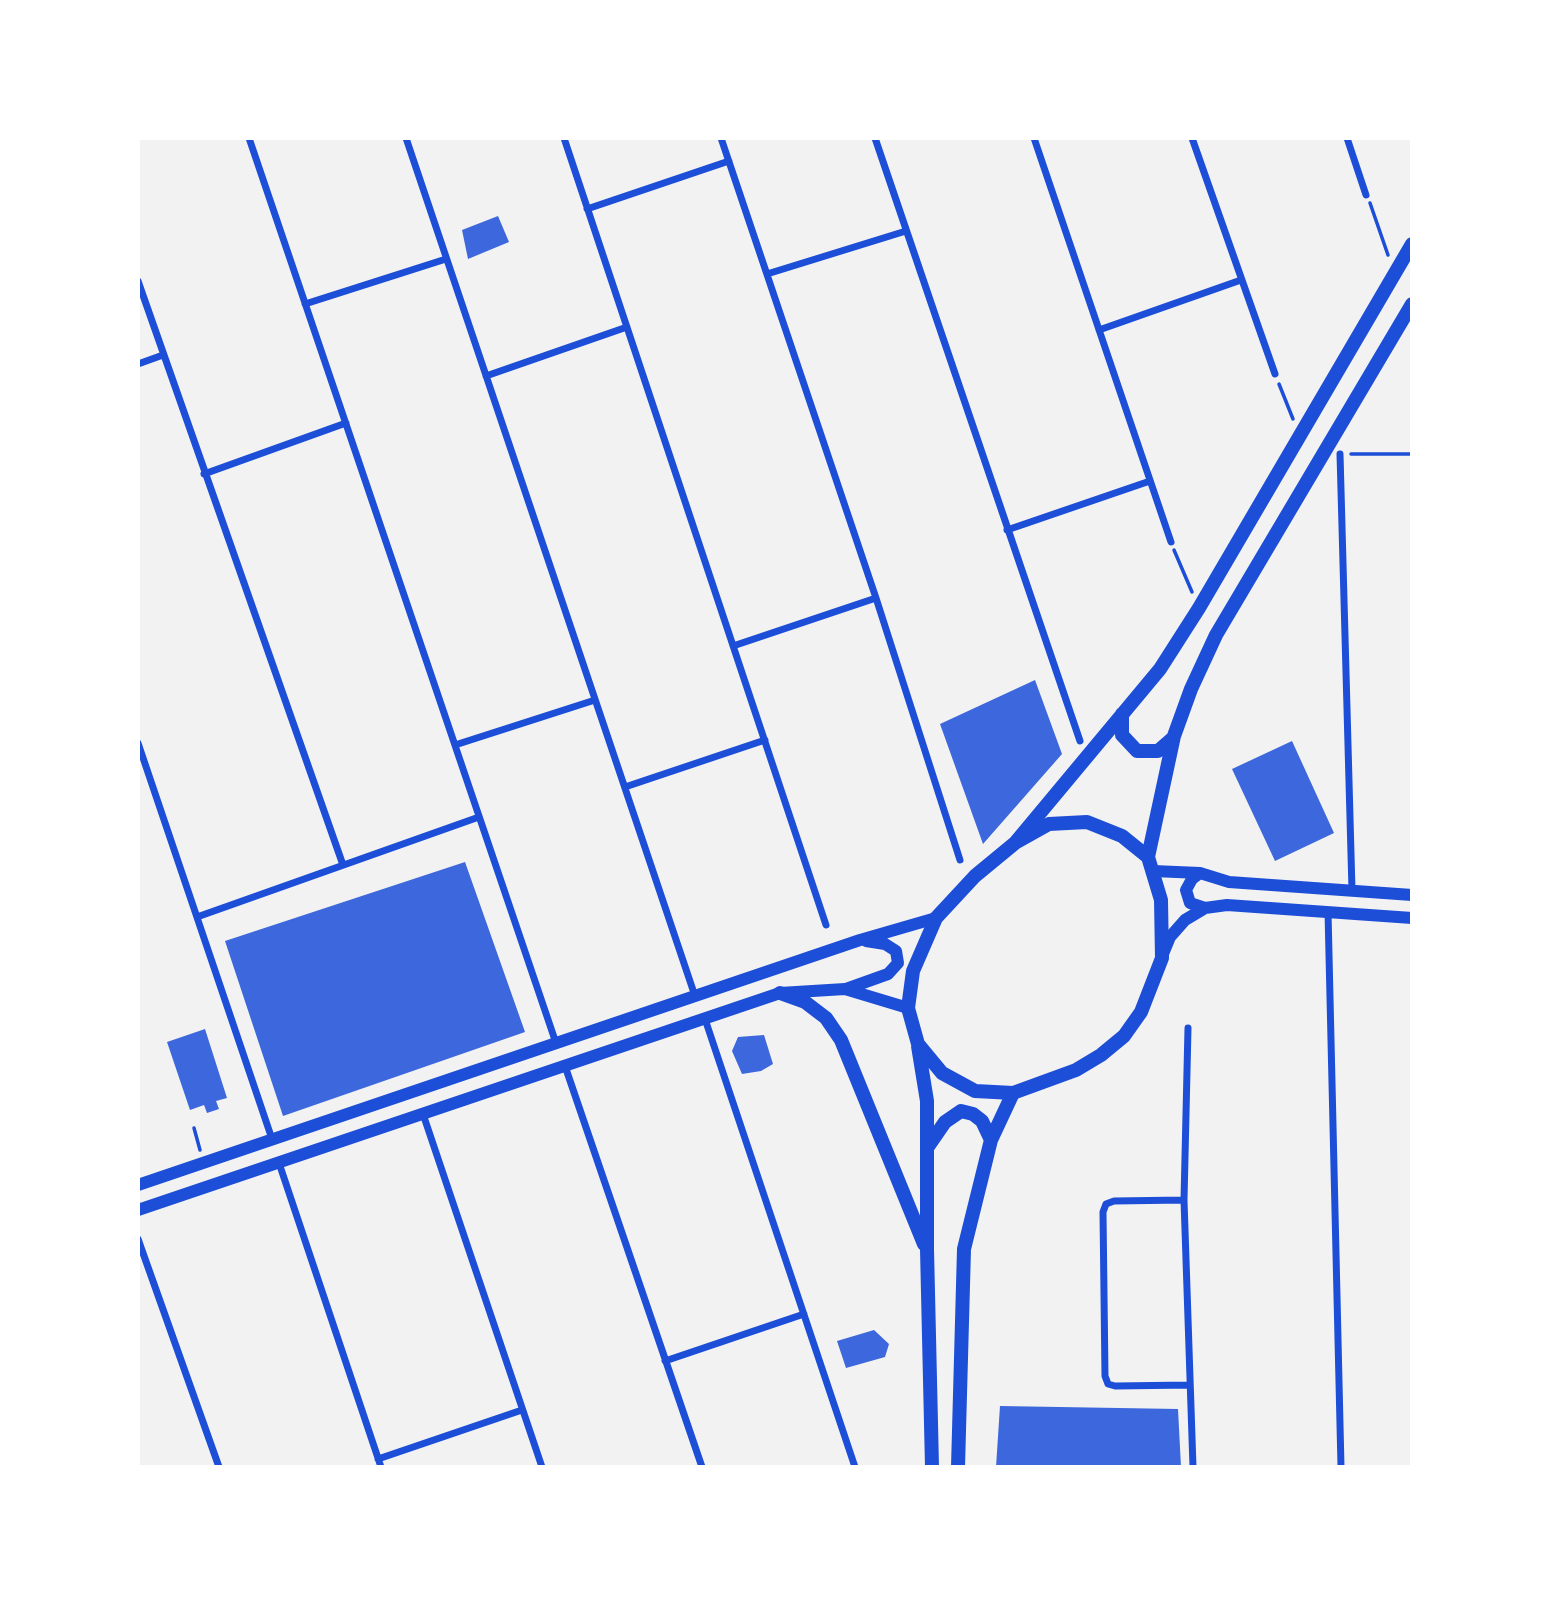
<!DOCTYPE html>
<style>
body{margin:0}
#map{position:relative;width:1550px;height:1605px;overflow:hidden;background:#f2f2f2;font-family:"Source Serif 4",serif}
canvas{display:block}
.frame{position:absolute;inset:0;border:140px solid #fff;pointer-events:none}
</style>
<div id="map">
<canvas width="1550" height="1605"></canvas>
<div class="frame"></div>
</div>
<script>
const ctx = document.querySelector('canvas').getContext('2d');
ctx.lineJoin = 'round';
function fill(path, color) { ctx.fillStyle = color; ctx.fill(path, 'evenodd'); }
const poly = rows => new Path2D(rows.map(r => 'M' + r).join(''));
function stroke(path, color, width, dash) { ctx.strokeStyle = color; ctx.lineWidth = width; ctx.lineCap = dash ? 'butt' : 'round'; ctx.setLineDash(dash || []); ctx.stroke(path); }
fill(poly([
 [498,216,509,242,468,259,462,230],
 [1035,680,1062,754,983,844,940,724],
 [1292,741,1334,833,1275,861,1232,769],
 [465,862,525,1032,283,1116,225,941],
 [205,1029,227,1098,216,1101,219,1109,207,1113,204,1105,190,1110,167,1042],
 [764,1035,773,1064,761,1071,742,1074,732,1051,738,1037],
 [874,1330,889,1344,885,1357,846,1368,837,1341],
 [1000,1406,1178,1409,1181,1467,996,1467]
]), '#3d67dc');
stroke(poly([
 [1370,203,1388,255],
 [1279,384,1293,419],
 [1351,454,1412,454],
 [1174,550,1192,592],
 [194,1128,200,1150]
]), '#1d4ed8', 3.5);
stroke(poly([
 [249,138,556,1043],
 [406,138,695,996],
 [564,138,826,925],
 [721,138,876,598,960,860],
 [875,138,1080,741],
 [1034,138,1171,542],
 [1192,138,1275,374],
 [1347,138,1366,195],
 [587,209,729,161],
 [767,274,906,231],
 [138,281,343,865],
 [305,304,446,259],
 [1099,330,1241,280],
 [138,364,163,355],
 [486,376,627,327],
 [1340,454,1352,890],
 [204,474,346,423],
 [1007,530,1150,481],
 [733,646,876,598],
 [138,743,272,1139],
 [455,745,595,700],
 [625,787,765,740],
 [1328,912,1341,1467],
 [197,917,479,817],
 [705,1019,855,1467],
 [1188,1028,1184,1200,1193,1467],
 [565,1066,702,1467],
 [423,1114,542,1467],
 [279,1163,381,1467],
 [1184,1200,1114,1201,1106,1204,1103,1212,1105,1376,1108,1384,1115,1386,1190,1385],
 [138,1239,219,1467],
 [665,1361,804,1314],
 [378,1459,522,1410]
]), '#1d4ed8', 7);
stroke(poly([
 [1153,871,1200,873,1229,882,1412,895],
 [1200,873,1192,879,1186,890,1190,903,1205,908],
 [1163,954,1170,937,1185,920,1205,908,1227,905,1412,918],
 [846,989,888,974,898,963,896,951,885,944,866,941],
 [138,1185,860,940,936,918],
 [138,1210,780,993,845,989,908,1008]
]), '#1d4ed8', 12);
stroke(poly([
 [1122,714,1122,735,1137,751,1158,751,1173,738],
 [1015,843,1049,824,1087,822,1122,836,1148,857,1161,900,1162,958,1141,1012,1124,1036,1101,1055,1076,1070,1013,1093,975,1091,942,1073,918,1044,908,1008,913,971,936,918,975,876,1015,843,1160,669,1199,608,1412,244],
 [1148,857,1174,736,1191,689,1216,635,1412,304],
 [780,993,805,1002,826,1018,841,1040,924,1244],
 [918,1046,927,1101,927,1249,932,1467],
 [927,1148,945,1122,961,1111,973,1114,982,1121,991,1140],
 [958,1467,964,1249,991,1140,1013,1093]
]), '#1d4ed8', 14);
</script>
